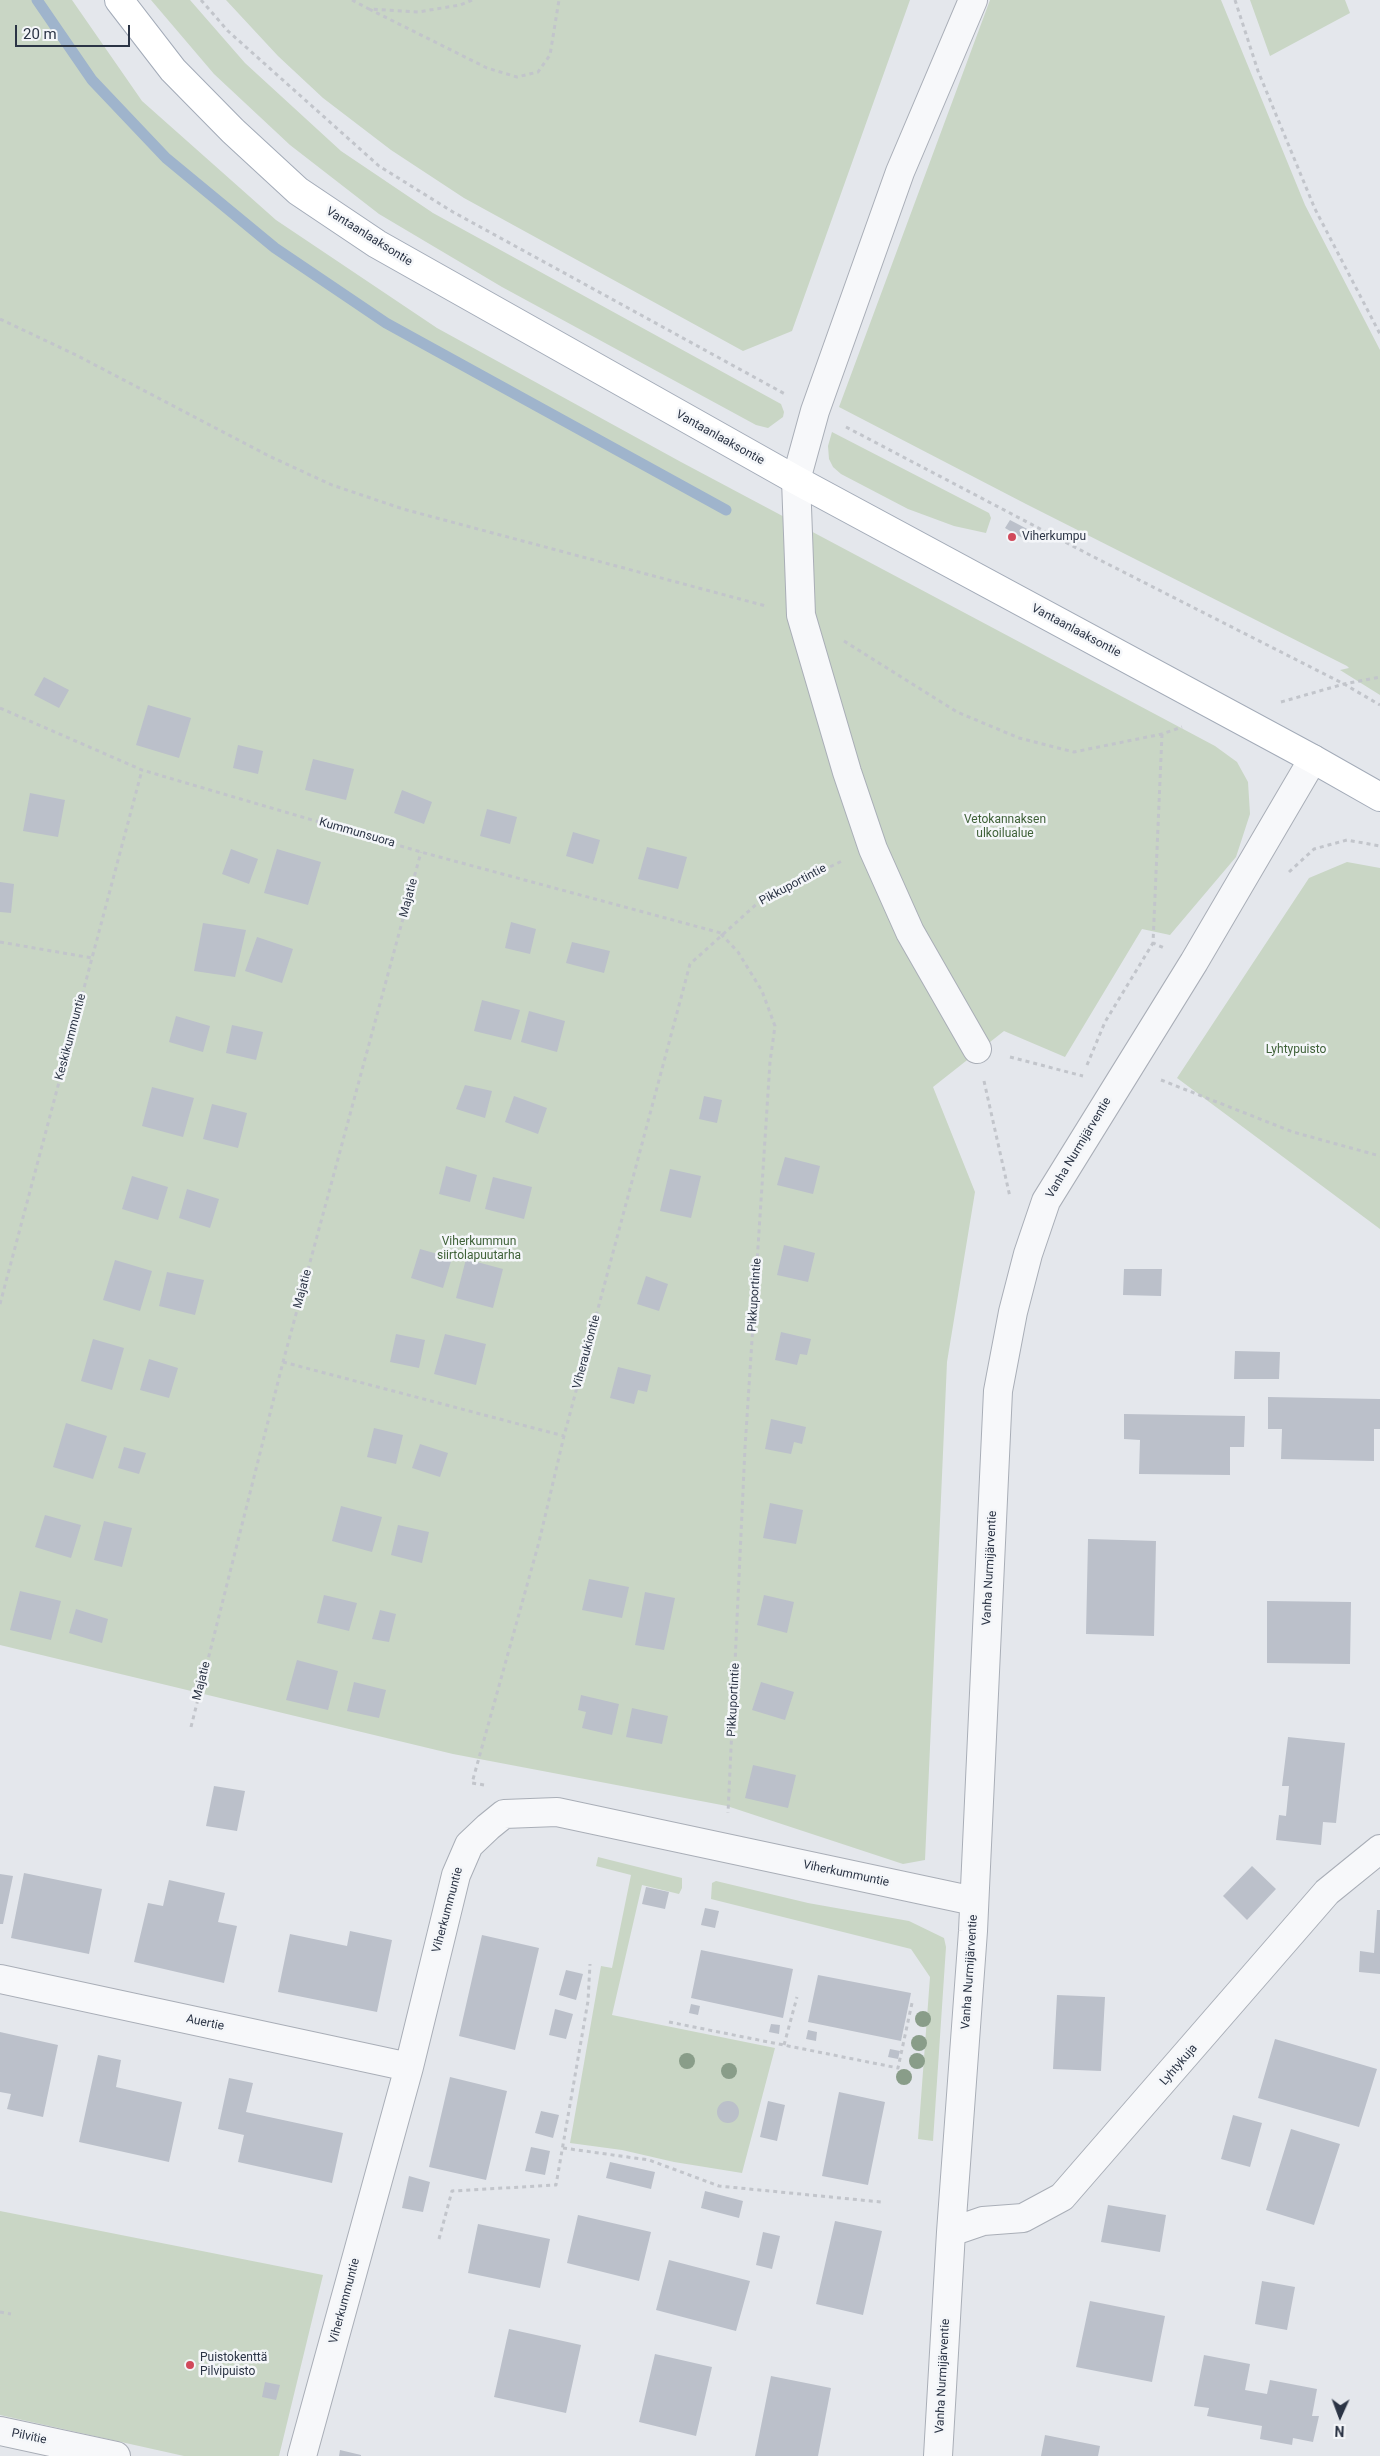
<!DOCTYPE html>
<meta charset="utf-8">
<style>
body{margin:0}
#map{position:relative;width:1380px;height:2456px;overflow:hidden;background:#e4e7ec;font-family:Roboto,sans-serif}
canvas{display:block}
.north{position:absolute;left:1315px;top:2391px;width:50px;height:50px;-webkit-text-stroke:4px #f4f6f9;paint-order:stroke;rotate:182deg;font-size:14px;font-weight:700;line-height:20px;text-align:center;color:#2b3445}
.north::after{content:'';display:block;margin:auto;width:18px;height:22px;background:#2b3445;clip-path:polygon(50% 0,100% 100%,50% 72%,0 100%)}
.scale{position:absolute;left:15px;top:25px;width:115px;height:22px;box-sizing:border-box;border:2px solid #2b3445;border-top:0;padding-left:6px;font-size:15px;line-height:18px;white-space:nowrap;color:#2b3445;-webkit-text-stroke:4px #f4f6f9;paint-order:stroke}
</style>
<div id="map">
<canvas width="1380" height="2456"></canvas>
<div class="north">N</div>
<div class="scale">20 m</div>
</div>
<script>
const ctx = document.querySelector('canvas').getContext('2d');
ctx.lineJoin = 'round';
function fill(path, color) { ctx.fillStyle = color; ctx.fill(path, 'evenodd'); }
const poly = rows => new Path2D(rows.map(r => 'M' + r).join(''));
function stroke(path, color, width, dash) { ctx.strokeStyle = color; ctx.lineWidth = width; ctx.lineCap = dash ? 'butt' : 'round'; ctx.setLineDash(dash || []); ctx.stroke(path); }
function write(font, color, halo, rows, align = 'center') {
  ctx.font = font + ' Roboto,sans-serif'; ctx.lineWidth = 5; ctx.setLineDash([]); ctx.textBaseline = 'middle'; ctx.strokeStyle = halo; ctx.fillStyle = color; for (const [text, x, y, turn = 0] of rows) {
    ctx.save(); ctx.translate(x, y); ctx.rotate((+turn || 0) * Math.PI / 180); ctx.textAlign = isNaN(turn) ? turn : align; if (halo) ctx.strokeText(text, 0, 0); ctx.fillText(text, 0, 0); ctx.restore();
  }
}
fill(poly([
 [0,0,72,0,142,101,276,220,437,328,681,462,1215,746,1237,762,1248,782,1250,814,1236,857,1170,935,1142,929,1065,1057,1004,1031,933,1087,975,1192,947,1362,925,1860,903,1864,727,1806,453,1754,0,1645],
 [151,0,190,0,245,63,341,151,433,213,781,404,784,412,783,417,768,428,756,425,502,287,379,214,290,145,214,74],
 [226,0,910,0,792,331,743,351,464,198,391,150,323,98,278,56],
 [990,0,1221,0,1305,205,1380,350,1380,695,1340,670,1349,668,1347,666,1026,504,839,407],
 [1250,0,1345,0,1350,13,1270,56],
 [832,432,989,513,991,518,986,533,954,526,908,509,841,474,833,467,829,459,828,446],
 [1347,862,1380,868,1380,1229,1177,1078,1309,878],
 [598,1857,682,1878,682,1888,679,1894,642,1885,612,2015,775,2048,742,2173,674,2162,622,2150,570,2143,601,1966,612,1968,631,1875,596,1866],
 [716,1881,808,1903,909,1921,944,1938,946,1947,933,2141,918,2139,930,1977,911,1949,711,1899,712,1883],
 [0,2211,323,2275,279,2456,184,2456,0,2415]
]), '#c9d6c5');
stroke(poly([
 [37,0,92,80,166,158,275,248,386,323,726,510]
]), '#9fb4cc', 11);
fill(poly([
 [1010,520,1031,531,1026,540,1005,528],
 [44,677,69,690,59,708,34,695],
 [148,705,191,718,179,758,136,745],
 [238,745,263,751,258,774,233,768],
 [313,759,354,769,346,800,305,790],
 [402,790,432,802,424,824,394,813],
 [30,793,65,800,58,837,23,831],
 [487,809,517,817,510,844,480,836],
 [573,832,600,840,593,864,566,856],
 [647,847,687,857,678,889,638,879],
 [231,849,258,859,249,884,222,874],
 [277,849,321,862,308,905,264,893],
 [0,882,14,884,11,913,0,912],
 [511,922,536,929,530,954,505,948],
 [203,923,246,930,235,977,194,971],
 [257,937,293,949,282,983,245,971],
 [572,942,610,951,604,973,566,963],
 [482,1000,520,1010,511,1040,474,1031],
 [529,1011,565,1021,557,1052,521,1042],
 [176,1016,210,1026,203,1052,169,1042],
 [232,1025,263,1032,256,1060,226,1053],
 [465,1085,492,1091,485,1118,456,1109],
 [152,1087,194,1098,183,1137,142,1126],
 [514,1096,547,1108,538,1134,505,1122],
 [704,1096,722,1100,717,1123,699,1119],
 [212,1104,247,1113,238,1148,203,1139],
 [785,1157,820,1166,813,1194,777,1185],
 [446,1166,477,1175,470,1202,439,1194],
 [670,1169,701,1176,691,1218,660,1211],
 [132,1176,168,1187,158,1220,122,1209],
 [493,1177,532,1187,524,1219,485,1209],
 [187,1189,219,1199,210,1228,179,1218],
 [784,1245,815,1253,808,1282,777,1275],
 [420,1249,452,1258,443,1288,411,1278],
 [466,1259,503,1269,493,1308,456,1298],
 [115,1260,152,1271,140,1311,103,1300],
 [1124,1269,1162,1269,1161,1296,1123,1295],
 [167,1272,204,1280,195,1315,159,1306],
 [646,1276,668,1284,659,1311,637,1304],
 [781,1332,811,1339,807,1355,800,1354,797,1365,775,1360],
 [396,1334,425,1340,419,1368,390,1362],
 [445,1334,486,1344,476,1385,434,1374],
 [93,1339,124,1348,112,1390,81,1381],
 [1235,1351,1280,1352,1279,1379,1234,1379],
 [149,1359,178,1368,169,1398,140,1390],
 [618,1367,651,1375,647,1392,638,1390,634,1404,610,1398],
 [1268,1397,1380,1399,1380,1429,1374,1429,1374,1461,1281,1459,1282,1429,1268,1429],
 [1124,1414,1245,1416,1244,1447,1230,1447,1230,1475,1139,1474,1140,1440,1124,1439],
 [771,1419,806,1427,802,1444,794,1442,791,1454,765,1449],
 [66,1423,107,1436,93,1479,53,1467],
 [374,1428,403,1435,396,1464,367,1457],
 [420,1444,448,1453,440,1477,412,1468],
 [124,1447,146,1453,139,1474,118,1468],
 [770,1503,803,1510,796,1544,763,1538],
 [341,1506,382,1517,372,1552,332,1541],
 [45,1515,81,1525,71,1558,35,1547],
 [104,1521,132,1528,122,1567,94,1560],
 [398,1525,429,1532,422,1563,391,1555],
 [1088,1539,1156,1541,1154,1636,1086,1634],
 [589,1579,629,1587,622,1618,582,1610],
 [20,1591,61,1601,51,1640,10,1630],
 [645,1592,675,1598,664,1650,635,1645],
 [324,1595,357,1603,349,1631,317,1623],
 [764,1595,794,1602,787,1633,757,1625],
 [1267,1601,1351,1602,1350,1664,1267,1663],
 [76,1609,108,1619,102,1643,69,1633],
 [380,1610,396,1614,389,1642,372,1639],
 [297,1660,338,1671,328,1710,286,1700],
 [354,1682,386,1690,379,1718,347,1711],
 [761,1682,794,1692,785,1720,752,1710],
 [581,1695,619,1704,612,1735,582,1728,586,1712,578,1710],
 [632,1708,668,1716,662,1744,626,1737],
 [1288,1737,1345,1743,1336,1823,1323,1822,1321,1845,1276,1840,1279,1815,1286,1816,1289,1786,1282,1786],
 [753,1765,796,1775,788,1808,745,1798],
 [214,1786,245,1791,237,1831,206,1826],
 [1252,1866,1276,1889,1247,1920,1223,1896],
 [24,1873,102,1889,89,1954,11,1938],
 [0,1874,13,1876,3,1924,0,1924],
 [169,1880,225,1893,218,1922,237,1926,224,1983,134,1962,148,1903,163,1906],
 [646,1887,669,1892,665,1909,642,1904],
 [705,1908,719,1911,715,1928,701,1925],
 [1377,1910,1380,1910,1380,1974,1359,1972,1360,1951,1374,1953],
 [350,1931,392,1940,377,2012,278,1992,290,1934,347,1946],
 [482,1935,539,1948,515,2050,459,2036],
 [701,1950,793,1969,783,2018,691,1998],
 [566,1970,583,1974,576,2000,559,1995],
 [818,1975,911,1993,901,2041,808,2022],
 [1057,1995,1105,1997,1101,2071,1053,2069],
 [691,2004,700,2006,698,2015,689,2013],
 [555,2009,573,2014,566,2039,549,2035],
 [771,2024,780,2025,779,2034,769,2032],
 [808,2030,817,2032,816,2041,806,2039],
 [0,2032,58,2045,43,2117,7,2109,11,2094,0,2092],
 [1275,2039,1377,2069,1359,2127,1258,2098],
 [890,2049,900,2051,898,2059,888,2057],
 [98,2055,121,2060,116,2087,182,2102,169,2162,79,2142],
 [450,2077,507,2091,486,2180,429,2167],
 [229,2078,253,2083,246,2112,343,2133,332,2183,238,2162,244,2135,218,2129],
 [839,2092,885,2102,868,2185,822,2176],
 [768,2101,785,2105,777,2141,760,2137],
 '717 2112a11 11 0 1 1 22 0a11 11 0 1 1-22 0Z',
 [541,2111,559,2115,553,2138,535,2133],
 [1233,2115,1262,2123,1250,2167,1221,2159],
 [1291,2129,1340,2144,1314,2225,1266,2210],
 [531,2147,550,2151,545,2175,525,2171],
 [610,2162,655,2172,651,2189,606,2178],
 [409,2176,430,2182,423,2212,402,2208],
 [705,2191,743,2201,739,2218,701,2208],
 [1108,2205,1166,2215,1160,2252,1101,2242],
 [578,2215,651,2232,639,2281,567,2263],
 [835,2221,882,2231,863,2315,816,2304],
 [478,2224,550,2239,540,2288,468,2273],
 [763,2232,780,2236,772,2269,756,2265],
 [669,2260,750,2281,736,2331,656,2310],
 [1262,2281,1295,2287,1287,2330,1255,2324],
 [1090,2301,1165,2316,1152,2382,1076,2367],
 [509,2329,581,2345,566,2413,494,2397],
 [655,2354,712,2367,696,2436,639,2422],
 [1204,2355,1250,2364,1245,2390,1267,2394,1270,2380,1317,2389,1312,2416,1319,2416,1313,2442,1293,2438,1292,2445,1260,2439,1262,2426,1207,2416,1209,2408,1194,2406],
 [771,2376,831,2388,818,2456,755,2456],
 [265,2382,280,2385,276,2400,262,2397],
 [1045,2435,1100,2446,1098,2456,1041,2456],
 [340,2450,361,2455,361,2456,339,2456]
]), '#bbc0ca');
const minor = poly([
 [973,0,900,172,815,411,796,480,801,615,847,772,873,849,910,932,977,1049],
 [0,1979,409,2067],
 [951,2232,983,2221,1023,2218,1062,2197,1327,1892,1380,1849],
 [0,2431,116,2456],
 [302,2456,409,2067,456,1875,469,1845,488,1827,504,1814,557,1812,974,1901],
 [938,2456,951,2232,973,1931,998,1391,1013,1312,1028,1254,1046,1201,1194,962,1313,759]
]);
const major = poly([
 [119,0,173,70,233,131,298,191,377,244,796,480,1313,759,1380,797]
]);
stroke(minor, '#a9aeb7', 30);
stroke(major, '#a3abb8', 30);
stroke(poly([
 [201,0,228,31,379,166,453,212,785,394],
 [352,0,369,9,418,12,460,5,472,0],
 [1235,0,1258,71,1315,209,1380,334],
 [369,9,487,68,517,77,538,72,550,55,559,0],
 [0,319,76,355,269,456,332,485,403,509,766,606],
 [846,427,1088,554,1344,684,1380,705],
 [844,641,957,712,1019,738,1074,752,1162,734,1182,727],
 [1281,702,1344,684,1380,677],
 [0,708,142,770,421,852,721,933],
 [1162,734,1153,943,1164,948],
 [1289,872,1314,849,1347,840,1380,846],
 [721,934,738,952,762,991,775,1026,770,1062,745,1448,728,1813],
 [0,942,92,958],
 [1010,1057,1083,1076],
 [1087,1065,1105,1022,1153,943],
 [1161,1080,1293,1132,1380,1156],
 [984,1081,1010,1197],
 [0,1304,142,770],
 [283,1362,564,1436],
 [191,1727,283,1362,421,852],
 [484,1785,472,1783,539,1542,564,1436,690,964,760,901,842,861],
 [669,2022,898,2068,912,2003],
 [784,2045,797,1997],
 [563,2148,649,2160,719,2186,881,2202],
 [439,2239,452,2191,556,2185,588,2001,590,1964],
 [0,2312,11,2314]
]), '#c2c5cb', 3, [4, 4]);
stroke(minor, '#f7f8fa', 28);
stroke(major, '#fff', 28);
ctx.fillStyle = '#899d89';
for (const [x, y] of [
 [923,2019],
 [919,2043],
 [687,2061],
 [917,2061],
 [729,2071],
 [904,2077]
]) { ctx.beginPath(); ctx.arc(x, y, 8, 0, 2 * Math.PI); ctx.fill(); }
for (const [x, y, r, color] of [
 [1012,537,5,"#d1495b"],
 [190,2365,5,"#d1495b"]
]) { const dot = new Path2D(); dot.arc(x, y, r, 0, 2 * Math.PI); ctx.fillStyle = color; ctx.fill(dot); stroke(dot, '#f4f6f9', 2); }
write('12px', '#2b3445', '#f4f6f9', [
 ["Vantaanlaaksontie",369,237,32],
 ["Vantaanlaaksontie",720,438,29],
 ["Vantaanlaaksontie",1076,631,28],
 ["Kummunsuora",357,833,16],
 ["Pikkuportintie",793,885,-28],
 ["Majatie",409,898,-75],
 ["Keskikummuntie",71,1037,-75],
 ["Vanha Nurmijärventie",1079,1148,-59],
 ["Majatie",303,1289,-75],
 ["Pikkuportintie",755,1295,-86],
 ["Viheraukiontie",587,1352,-75],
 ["Vanha Nurmijärventie",990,1568,-87],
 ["Majatie",202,1681,-76],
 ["Pikkuportintie",734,1700,-87],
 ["Viherkummuntie",846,1874,12],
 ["Viherkummuntie",448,1910,-75],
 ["Vanha Nurmijärventie",970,1972,-86],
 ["Auertie",205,2023,12],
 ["Lyhtykuja",1179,2065,-49],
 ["Viherkummuntie",345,2301,-75],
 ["Vanha Nurmijärventie",943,2376,-87],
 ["Pilvitie",29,2437,12]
]);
write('12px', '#2b3445', '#f4f6f9', [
 ["Viherkumpu",1022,537],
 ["Puistokenttä",200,2358],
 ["Pilvipuisto",200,2372]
], 'left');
write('12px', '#3f6138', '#f4f6f9', [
 ["Vetokannaksen",1005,820],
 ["ulkoilualue",1005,834],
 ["Lyhtypuisto",1296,1050],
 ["Viherkummun",479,1242],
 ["siirtolapuutarha",479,1256]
]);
</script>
